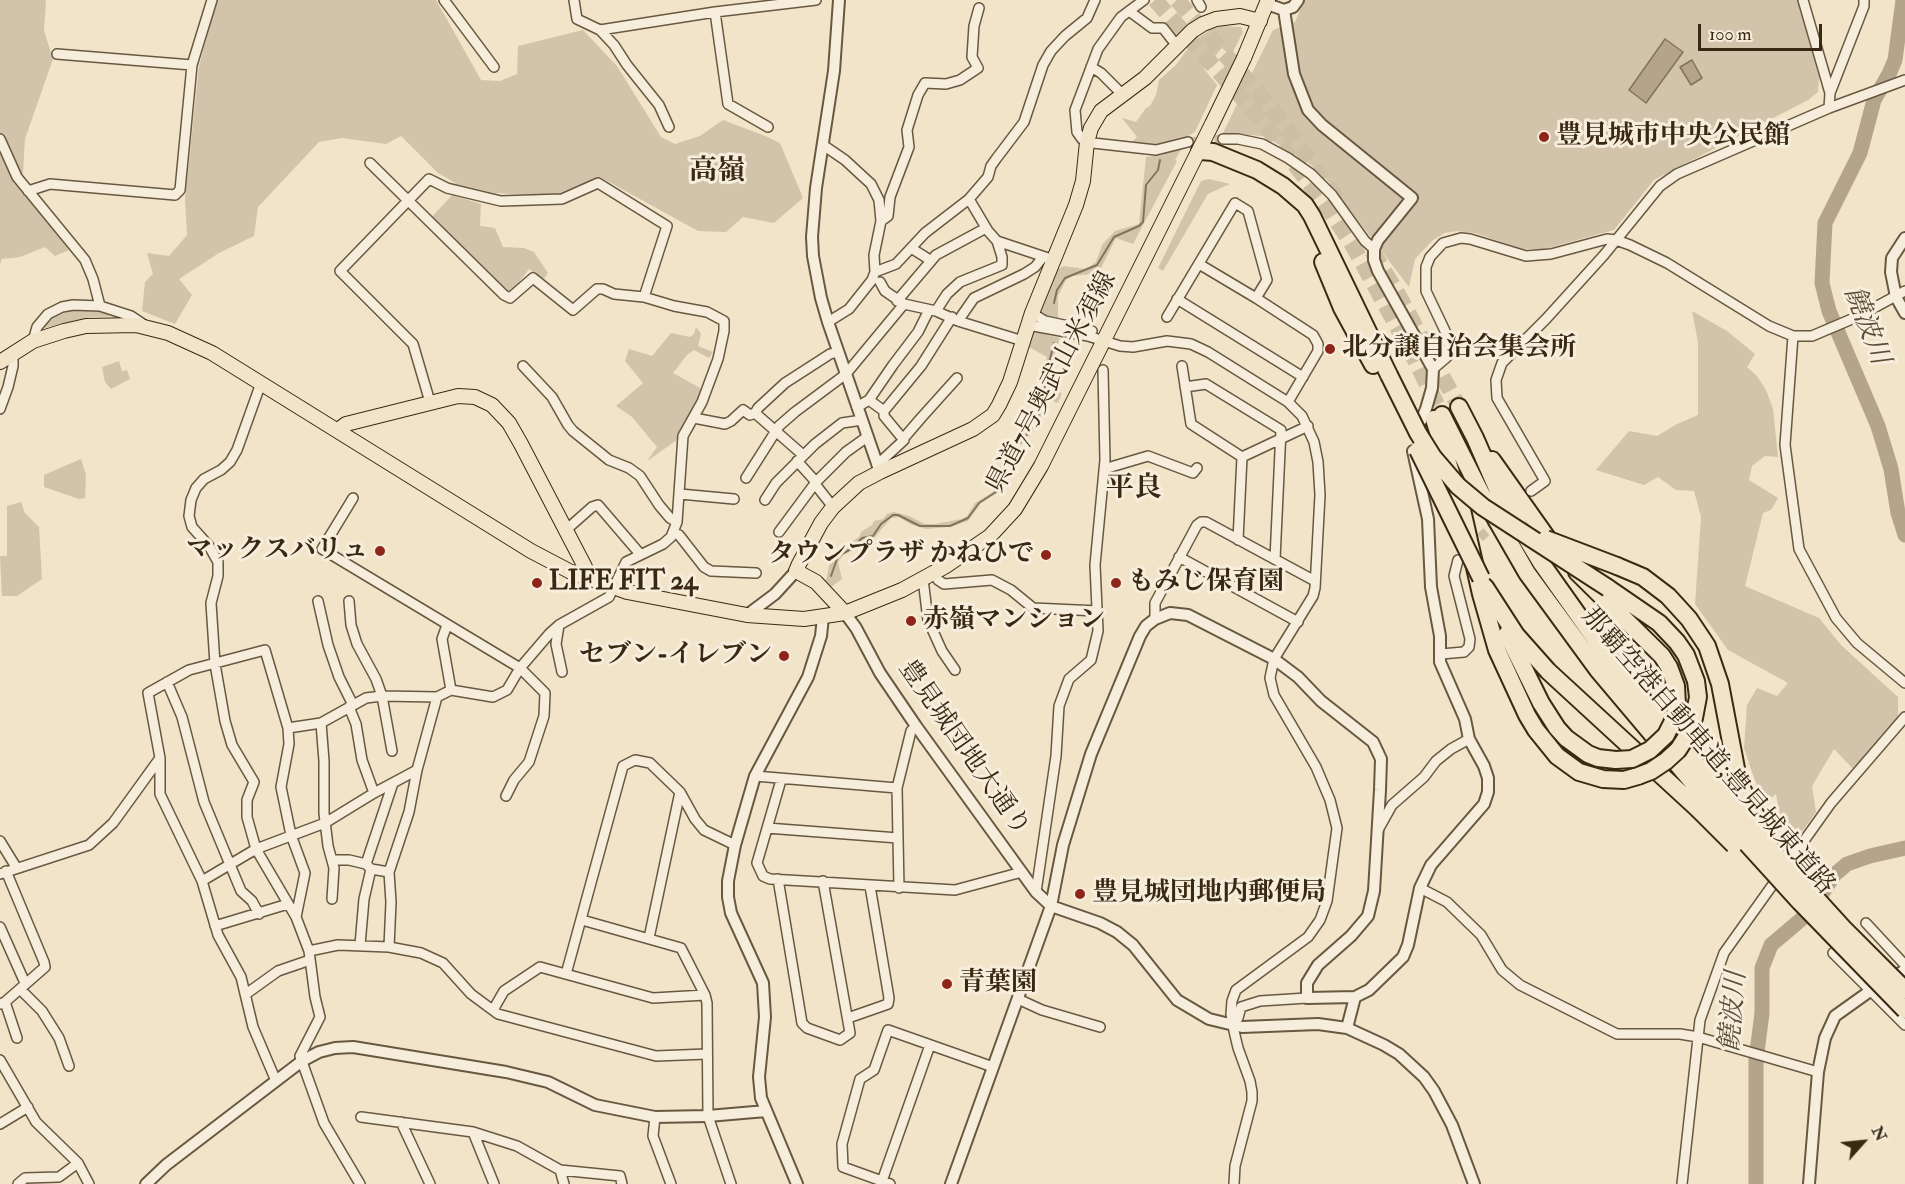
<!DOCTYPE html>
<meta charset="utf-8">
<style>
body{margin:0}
#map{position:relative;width:1905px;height:1184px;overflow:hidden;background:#f1e4c9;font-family:"IM FELL Double Pica",serif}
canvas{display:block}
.north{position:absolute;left:1833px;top:1112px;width:60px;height:60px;-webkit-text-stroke:4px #f6eddc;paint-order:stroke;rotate:63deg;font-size:16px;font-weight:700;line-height:24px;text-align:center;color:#3a2912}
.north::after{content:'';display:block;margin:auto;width:21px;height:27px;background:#3a2912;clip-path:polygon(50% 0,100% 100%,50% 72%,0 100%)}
.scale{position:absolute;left:1698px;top:24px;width:124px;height:27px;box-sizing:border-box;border:3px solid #3a2912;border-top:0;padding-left:8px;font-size:18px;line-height:21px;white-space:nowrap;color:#3a2912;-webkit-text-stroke:4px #f6eddc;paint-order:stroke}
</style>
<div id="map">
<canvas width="1905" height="1184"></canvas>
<div class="north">N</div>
<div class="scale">100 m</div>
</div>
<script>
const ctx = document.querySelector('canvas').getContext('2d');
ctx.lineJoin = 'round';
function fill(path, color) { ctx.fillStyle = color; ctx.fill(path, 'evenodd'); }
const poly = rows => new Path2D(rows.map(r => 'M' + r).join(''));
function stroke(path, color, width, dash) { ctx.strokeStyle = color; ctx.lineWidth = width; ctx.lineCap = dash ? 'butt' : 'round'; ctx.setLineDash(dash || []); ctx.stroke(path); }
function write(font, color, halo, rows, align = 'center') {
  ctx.font = font + ' "IM FELL Double Pica","Noto Serif JP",serif'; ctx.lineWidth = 6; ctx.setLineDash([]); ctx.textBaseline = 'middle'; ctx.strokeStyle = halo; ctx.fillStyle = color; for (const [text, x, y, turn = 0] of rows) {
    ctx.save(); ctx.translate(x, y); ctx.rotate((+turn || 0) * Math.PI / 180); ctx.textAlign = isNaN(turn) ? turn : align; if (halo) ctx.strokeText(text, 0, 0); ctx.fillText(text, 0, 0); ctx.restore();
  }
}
fill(poly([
 [0,0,46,0,44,31,53,59,25,139,22,189,69,250,55,256,45,247,20,257,2,259,0,264],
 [217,0,436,0,481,80,500,81,517,74,518,46,583,30,617,66,661,137,675,144,700,136,723,120,765,136,780,143,803,198,774,223,743,217,726,232,698,231,600,177,554,196,495,193,457,184,438,173,401,136,386,144,342,138,319,142,258,207,254,236,219,253,179,279,192,295,175,324,142,311,145,282,153,274,147,253,169,256,187,235,185,200,199,66],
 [1304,0,1797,0,1819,77,1818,92,1808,100,1654,180,1614,230,1544,249,1522,249,1475,233,1457,231,1445,233,1433,240,1415,259,1409,287,1321,172,1288,149,1262,136,1223,133,1273,30,1295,22],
 [1222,26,1241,27,1243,32,1231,56,1222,48,1204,69,1217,85,1195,132,1183,139,1163,145,1131,143,1137,137,1122,118,1136,122,1146,108,1150,106,1156,95,1159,80,1176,65,1186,51,1201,36,1210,30],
 [1182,148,1175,160,1177,161,1133,244,1116,238,1101,268,1091,274,1072,276,1066,280,1058,296,1058,321,1043,316,1039,311,1056,270,1064,266,1084,269,1089,267,1096,262,1102,245,1115,231,1139,224,1146,157,1162,155,1168,151],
 [1209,179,1230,184,1208,194,1163,271,1158,268,1199,185,1201,181],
 [452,195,481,204,480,226,495,228,503,247,524,248,534,252,548,273,544,279,529,269,519,282,507,293,431,218],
 [74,310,99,312,119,316,90,317,45,328,43,323,52,317],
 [1692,311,1727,331,1755,354,1747,367,1757,376,1766,390,1773,409,1778,457,1765,456,1752,466,1749,480,1778,498,1771,510,1763,513,1745,586,1819,618,1841,645,1898,697,1898,720,1855,771,1834,749,1812,786,1816,812,1795,842,1781,820,1776,794,1765,803,1754,778,1744,748,1747,705,1757,688,1777,696,1788,683,1728,650,1695,604,1701,517,1694,491,1676,490,1658,477,1644,485,1596,470,1629,431,1657,436,1677,424,1698,415,1698,342],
 [696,327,701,334,698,346,713,352,709,358,694,350,687,355,673,373,702,389,677,440,647,461,657,447,632,417,616,406,643,383,625,361,629,349,652,356,671,333,690,337,694,334],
 [1032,331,1060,338,1048,376,1046,388,1062,393,1058,403,1049,400,1034,430,1007,460,1004,465,1005,477,1001,490,981,503,968,521,949,527,926,529,910,524,899,517,891,518,874,538,863,540,854,549,843,555,838,562,842,579,831,587,826,581,831,557,859,537,861,532,872,525,874,521,883,519,887,514,894,512,909,516,925,524,934,524,962,519,967,516,975,503,993,492,999,480,998,472,1003,456,1023,432,1042,399,1041,373,1047,357,1027,346],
 [119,361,122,371,127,370,130,379,111,389,105,382,102,367],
 [81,459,86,475,85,498,79,499,44,487,44,475],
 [21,502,25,513,39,527,42,579,17,596,2,596,0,556,7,556,7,506]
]), '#d2c4aa');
const water = poly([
 [1665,39,1683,52,1646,103,1629,90,1665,39],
 [1692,60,1702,78,1691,85,1680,67,1692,60]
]);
fill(water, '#b3a48b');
stroke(water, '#83735b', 1.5);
stroke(poly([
 [1054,303,1057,290,1065,278,1097,265,1114,237,1139,226,1143,222,1146,185,1158,170,1160,160],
 [831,576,838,556,853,548,862,538,873,536,881,524,893,515,898,515,920,526,950,526,968,518,979,503,999,490,1003,480,1004,461,1030,431,1044,404,1046,398,1044,383,1054,343]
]), '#83735b', 2);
stroke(poly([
 [1903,0,1895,60,1889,74,1874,100,1860,153,1825,223,1822,283,1829,311,1878,426,1891,469,1898,513,1905,535],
 [1756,1184,1756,1060,1762,1013,1762,968,1771,945,1811,911,1834,875,1847,864,1870,856,1905,848]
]), '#b3a48b', 15);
stroke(poly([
 [1188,142,1223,139],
 [1470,547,1499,520]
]), '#ccbfa4', 9, [9, 4.5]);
stroke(poly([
 [1155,0,1259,117,1330,211,1353,246,1412,354,1442,415],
 [1177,0,1271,107,1340,202],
 [1372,251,1398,294,1459,407]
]), '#ccbfa4', 16, [16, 8]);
const minor = poly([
 [444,0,494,67],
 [574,0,577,19,600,30,715,12,816,0],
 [1144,0,1121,17,1098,49,1075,110,1077,132,1082,139,1093,143,1156,150,1188,142],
 [1197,0,1201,7],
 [1803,0,1830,93],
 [1129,11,1152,28,1163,28,1177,46],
 [715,12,728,104,768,127],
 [600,30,614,45,627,65,659,105,669,127],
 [57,54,192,65],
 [1091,67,1101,73,1122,94],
 [1829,108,1830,93,1864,6,1864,0],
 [0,139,17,177,85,260,93,279,100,306],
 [1223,139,1238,139,1262,144,1288,158,1311,174,1332,195,1365,241,1374,249],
 [823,145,845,160,871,184,879,200,881,221,874,255,875,272],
 [28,191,50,184,175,195,180,190,192,65,212,0],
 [881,221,888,216,890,197,909,147,907,130,918,95,925,83,946,84,960,80,978,68,972,57,974,26,979,8],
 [997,241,1048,258],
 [911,248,930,260],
 [1199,264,1256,298],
 [880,282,885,291,904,304,936,311,958,321,1023,341],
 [1177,299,1303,377],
 [897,301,936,255,986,228],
 [936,311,947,294,960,282,1002,265,1002,257,997,241,988,231,969,199],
 [1032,313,1045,321,1092,331],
 [1167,317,1235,203,1248,211,1267,280,1256,298,1313,335,1318,344,1318,351,1288,402],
 [958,321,974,298,1024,274,1035,267,1043,257],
 [828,322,849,309,872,280,875,272,896,264,925,233,969,199,988,177,991,166,996,159,1024,122,1043,65,1051,51,1065,36,1087,18,1095,0],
 [1028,325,1088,336,1120,346,1133,347,1167,341,1191,344,1208,352,1288,402,1302,416,1314,442,1318,462,1320,495,1315,588,1313,596,1274,659,1270,678,1274,695,1316,767,1330,800,1337,828,1327,901,1320,920,1308,937,1236,990,1232,1001,1231,1014,1234,1031,1238,1048,1250,1081,1252,1092,1252,1101,1235,1166,1234,1184],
 [1793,336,1785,445,1799,549,1836,618,1857,643,1905,683],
 [33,341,37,327,48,314,62,307,73,305,100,306,131,316,143,324],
 [523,366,552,397,568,425,573,431,609,460,629,468,640,476,659,505,670,518,677,522],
 [1182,366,1191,424,1242,457,1308,426],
 [1433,369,1447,357,1449,345,1446,333,1426,291,1426,267,1430,257,1443,243,1461,238,1470,239,1526,256,1551,254,1607,239,1616,240,1630,245,1667,263,1769,326,1793,336,1812,336,1859,316,1905,291],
 [261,383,237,450,230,462,221,470,204,479,196,488,191,500,189,516,192,527,209,546,218,562,218,576,211,603,215,664,225,721,232,745,254,782,247,800,247,817,256,849,296,917,309,951,315,997,320,1017,300,1056,324,1123,360,1184],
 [1185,387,1206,384,1281,430,1275,559],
 [869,400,884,411,921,366,952,317],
 [430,402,413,344,340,271,429,179,447,188,501,201,562,199,598,183,667,226,644,297],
 [857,407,869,400,893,365,918,332,929,310],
 [0,409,8,387,13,366,13,353],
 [884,411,884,416,903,439],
 [694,418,725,424,731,421,743,410,750,415,755,413],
 [803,455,755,413,758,408,785,383,830,354,838,352],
 [797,461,816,482],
 [877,465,904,440,903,439,921,418,957,378],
 [1104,469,1148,456,1193,473,1197,468],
 [746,478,779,426,795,412,846,374,904,304],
 [815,484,833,507],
 [1531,491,1545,481,1497,398,1496,380,1502,363,1546,319,1604,255,1660,186,1677,174,1829,108,1905,80],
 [680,494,734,499],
 [353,498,322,549,520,668,545,693,544,716,529,762,514,780,506,796],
 [765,500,776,483,815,444,842,423,862,420],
 [566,530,592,507,598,505,640,554],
 [779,532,816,482,846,452,867,437],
 [674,533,679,535,704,567,711,571,756,573],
 [1238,540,1242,457],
 [1179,557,1298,622],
 [934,573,938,580,944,584,992,580,1011,590,1033,608,1098,611],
 [923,579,928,620,942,651,955,670],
 [318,601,328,645,339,677,353,705],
 [349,601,351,625,357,644,376,679,382,696,392,751],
 [1155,619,1155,603,1197,525,1201,522,1206,522,1315,581],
 [447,625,442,639,451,690],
 [559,625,556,644,562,672],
 [1441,654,1464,652,1469,647,1470,639,1454,576,1458,560],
 [167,682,182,717,204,802,241,891,252,901,259,914],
 [349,707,356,724,362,760,374,793],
 [321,723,324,761,324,813,328,846,334,868,332,899],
 [288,728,321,723,366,698,382,696,437,697,451,690,493,697,507,690,520,668,550,633,559,625,609,597,626,562,663,544,671,537,677,522,683,436,702,402,718,359,724,331,724,321,707,312,674,306,644,297,614,294,603,289,597,289,573,310,533,278,510,298,504,295,370,163],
 [755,776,897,788],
 [781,780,757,863,763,876,770,879,955,890,1022,872],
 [767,828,898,838],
 [1378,830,1392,805,1424,777,1436,761,1451,749,1469,739],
 [0,841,16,867],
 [334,860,349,860,366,864,371,869,389,872],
 [366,864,393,783],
 [0,874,89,845,113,823,160,758],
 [778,879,802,1023,807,1028,840,1040,850,1033,823,881],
 [202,881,256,849,325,823,374,793,417,770],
 [899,888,897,788,911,731,916,726],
 [1420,888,1447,902,1481,935,1502,970,1520,985,1617,1034,1680,1034,1698,1037,1818,1072],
 [1036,892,1056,756,1059,706,1069,679,1091,660,1098,631,1095,565,1105,460,1103,370],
 [582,920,681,948,705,995,707,1003,708,1116,731,1184],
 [1866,923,1905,965],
 [215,926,288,904],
 [0,927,25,983],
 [649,938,680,792,695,819,704,830,735,845],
 [360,945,364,899,371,869],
 [389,947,391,902,389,872,409,812,417,770,437,697],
 [309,951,338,945,389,947,421,953,443,963,471,994,498,1014,656,1056,707,1054],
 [1833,953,1905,1025],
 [566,974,623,766,635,760,650,763,680,792],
 [20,989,42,1011,59,1038,69,1066],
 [246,994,278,971,310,960],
 [1018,999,1042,1010,1100,1027],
 [5,1002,17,1038],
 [0,1004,5,1002,45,967,44,962,6,871],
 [493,1010,504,991,540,967,653,998,705,995],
 [848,1018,888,1004,889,998,870,886],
 [1238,1018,1241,1007,1260,1001,1307,998],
 [0,1060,36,1122,78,1163,89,1184],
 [276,1081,253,1027,241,977,218,935,202,881,160,794,160,758,148,693,189,670,265,650,288,728,289,744,281,787,291,835,305,873,296,917],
 [361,1117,473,1132,517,1146,560,1170,620,1176,622,1184],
 [655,1117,653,1136,671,1184],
 [401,1122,430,1184],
 [0,1124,28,1107],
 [473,1132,494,1184],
 [560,1170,564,1184],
 [18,1184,25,1178,59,1177,78,1163],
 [881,1184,930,1045],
 [890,1184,843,1167,842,1144,860,1079,874,1070,888,1030,993,1067],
 [1682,1184,1700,1020,1724,953,1831,803,1905,717]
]);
const tertiary = poly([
 [839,0,834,71,816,188,812,237,813,256,821,298,828,322,880,472],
 [1267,4,1284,10,1293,7,1298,0],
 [1284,10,1294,74,1308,110,1322,125,1412,198,1378,240,1374,249,1374,260,1378,271,1433,369,1432,388,1426,409,1416,433],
 [1905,238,1892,258,1891,272,1896,297,1905,313],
 [845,613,856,628,880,673,916,726,1036,892,1051,906,1100,923,1117,932,1133,945,1177,1000,1209,1019,1242,1027,1318,1024,1347,1028,1384,1045,1399,1054,1424,1077,1434,1091,1452,1125,1474,1184],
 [747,615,775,594,796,571],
 [1347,1028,1355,997,1369,990,1403,957,1408,945,1420,888,1431,865,1484,804,1488,792,1488,778,1484,766,1469,739,1465,719,1440,662,1440,636,1431,587,1428,519,1413,451],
 [146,1184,166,1165,302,1061,319,1052,335,1048,353,1047,506,1072,548,1082,595,1105,655,1117,708,1116,766,1111],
 [797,1184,761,1098,759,1077,765,1017,763,983,731,913,728,897,728,881,735,845,755,776,808,677,821,636,823,617],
 [951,1184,1051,906,1063,845,1091,754,1140,636,1146,626,1155,619,1170,613,1188,615,1274,659,1298,677,1321,701,1373,742,1381,759,1380,790,1374,891,1368,916,1351,936,1318,965,1307,983,1307,998,1355,997],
 [1809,1184,1818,1072,1825,1038,1835,1016,1870,991,1905,970]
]);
const primary = poly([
 [1244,58,1268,0],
 [0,362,33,341,64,331,86,326,136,325,168,333,212,353,531,551,571,572,627,592,747,615,804,619,845,613,902,590,946,566,990,536,1015,509,1041,466,1212,124],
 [338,430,346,424,458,396,475,397,492,405,509,423,521,444,585,567,585,578],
 [845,613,816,582,796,571,799,564,821,523,833,507,859,483,880,472,973,429,993,415,999,405,1010,382,1032,313,1076,205,1083,181,1087,142,1091,128,1101,111,1145,78,1192,31,1203,24,1216,19,1240,16,1260,21]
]);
const motorway = poly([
 [1200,151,1213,152,1257,170,1283,186,1305,205,1312,216,1389,375],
 [1323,262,1342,308,1373,365],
 [1459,407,1475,438,1499,493,1542,564,1610,660,1722,795],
 [1442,415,1481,493,1527,573,1598,670,1711,804],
 [1434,419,1460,501,1481,594,1497,650,1527,715,1536,730,1557,756,1579,772,1603,779,1624,780,1638,776],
 [1492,460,1555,549],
 [1617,566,1643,577,1668,596,1689,619,1707,646,1720,684,1738,779],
 [1577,572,1662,656,1669,667,1676,686,1677,705,1675,717],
 [1485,587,1516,635,1548,671,1698,809],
 [1608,588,1659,623,1677,642,1686,655,1696,681,1698,697,1694,718,1687,736],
 [1507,634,1541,703,1557,728,1566,738,1588,754,1598,758,1616,760]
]);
stroke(minor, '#685840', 12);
stroke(tertiary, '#685840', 14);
stroke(primary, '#3a2912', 16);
stroke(motorway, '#3a2912', 20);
stroke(minor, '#f6eddc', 9);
stroke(tertiary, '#f6eddc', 10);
stroke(primary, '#f1e4c9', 14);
stroke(motorway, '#f1e4c9', 16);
const primaryBridge = poly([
 [1212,124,1244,58]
]);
const motorwayBridge = poly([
 [1389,375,1418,433,1433,457,1458,486,1483,507,1608,588],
 [1418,450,1481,578],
 [1546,539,1617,566],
 [1616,760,1632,759,1650,750,1666,735,1675,717],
 [1638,776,1651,771,1666,761,1678,750,1687,736],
 [1738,779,1748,802,1767,834],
 [1722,795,1843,928,1905,990],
 [1711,804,1800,902,1905,1010],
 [1698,809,1734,845]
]);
stroke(primaryBridge, '#3a2912', 16, []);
stroke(motorwayBridge, '#3a2912', 20, []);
stroke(primaryBridge, '#f1e4c9', 14);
stroke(motorwayBridge, '#f1e4c9', 16);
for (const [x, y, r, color] of [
 [1544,137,6,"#8f2418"],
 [1330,349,6,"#8f2418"],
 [380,551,6,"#8f2418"],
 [1046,555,6,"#8f2418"],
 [537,583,6,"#8f2418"],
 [1116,583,6,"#8f2418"],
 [911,621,6,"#8f2418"],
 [784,656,6,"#8f2418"],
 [1080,894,6,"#8f2418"],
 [947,984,6,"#8f2418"]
]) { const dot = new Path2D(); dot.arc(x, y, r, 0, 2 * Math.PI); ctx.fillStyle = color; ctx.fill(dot); stroke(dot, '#f6eddc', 2); }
write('bold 26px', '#3a2912', '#f6eddc', [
 ["豊見城市中央公民館",1556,137],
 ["北分譲自治会集会所",1342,349],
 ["マックスバリュ",368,551,"right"],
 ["タウンプラザ かねひで",1034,555,"right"],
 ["LIFE FIT 24",549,583],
 ["もみじ保育園",1128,583],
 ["赤嶺マンション",923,621],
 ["セブン-イレブン",772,656,"right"],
 ["豊見城団地内郵便局",1092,894],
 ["青葉園",959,984]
], 'left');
write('26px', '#3a2912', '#f6eddc', [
 ["県道7号奥武山米須線",1053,383,-62],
 ["豊見城団地大通り",963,749,55],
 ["那覇空港自動車道;豊見城東道路",1707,752,49]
]);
write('italic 27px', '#5e4e36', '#f6eddc', [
 ["饒波川",1865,326,69],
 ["饒波川",1735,1012,-85]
]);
write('bold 28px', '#3a2912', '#f6eddc', [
 ["高嶺",717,173],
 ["平良",1134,490]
]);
</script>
